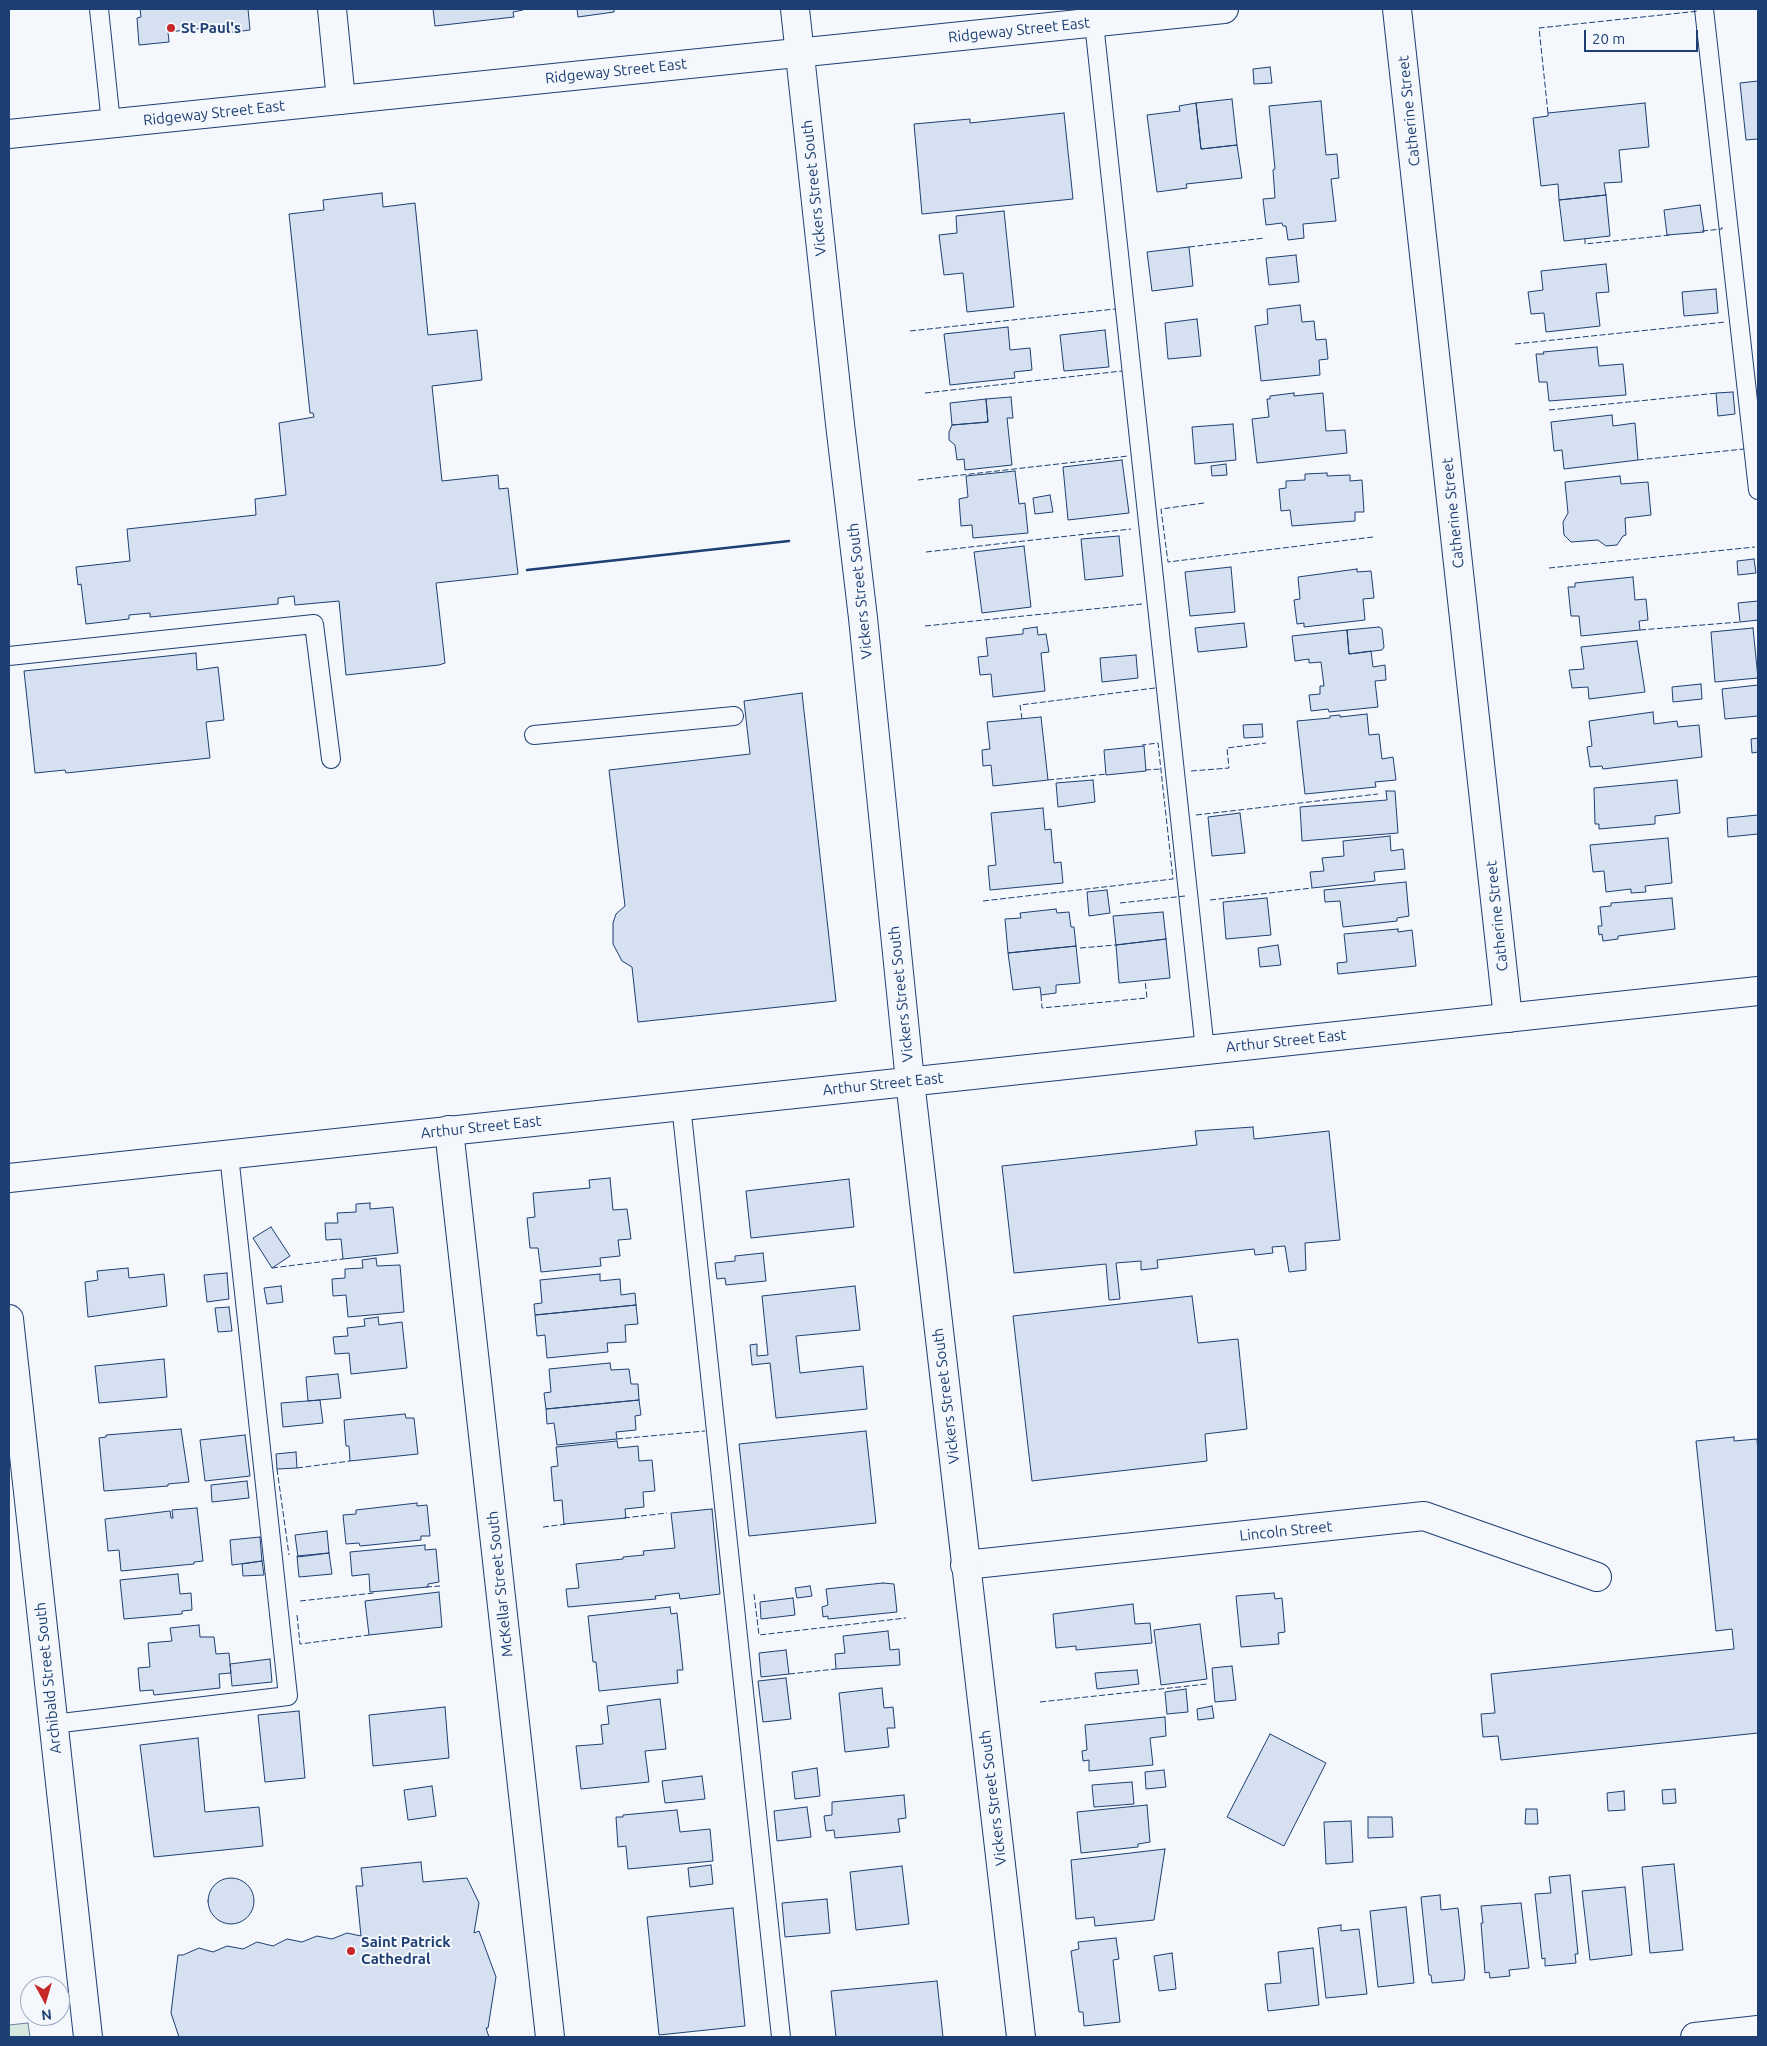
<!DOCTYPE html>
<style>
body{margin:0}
#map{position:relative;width:1767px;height:2046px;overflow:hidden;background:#f4f7fb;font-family:Ubuntu,sans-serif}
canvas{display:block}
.frame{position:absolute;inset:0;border:10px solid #1d3f73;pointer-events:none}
.north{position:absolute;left:20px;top:1976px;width:50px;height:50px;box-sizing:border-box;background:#f4f7fb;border:1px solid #9eadc5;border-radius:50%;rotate:174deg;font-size:14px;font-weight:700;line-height:20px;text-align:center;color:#1d3f73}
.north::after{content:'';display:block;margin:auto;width:18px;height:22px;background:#c62828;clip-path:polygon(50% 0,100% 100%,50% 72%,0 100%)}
.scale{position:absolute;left:1584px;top:30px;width:114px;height:22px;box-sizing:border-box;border:2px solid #1d3f73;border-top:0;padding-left:6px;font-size:15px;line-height:18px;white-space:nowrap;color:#1d3f73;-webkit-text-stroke:4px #f4f7fb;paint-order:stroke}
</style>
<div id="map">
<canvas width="1767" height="2046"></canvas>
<div class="frame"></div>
<div class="north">N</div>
<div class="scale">20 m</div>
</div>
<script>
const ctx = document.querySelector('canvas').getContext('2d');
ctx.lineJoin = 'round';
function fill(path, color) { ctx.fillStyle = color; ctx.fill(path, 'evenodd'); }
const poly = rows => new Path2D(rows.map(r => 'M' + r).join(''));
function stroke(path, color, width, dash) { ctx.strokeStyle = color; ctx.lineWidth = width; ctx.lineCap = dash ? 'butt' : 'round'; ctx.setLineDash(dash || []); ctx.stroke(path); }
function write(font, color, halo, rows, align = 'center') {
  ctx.font = font + ' Ubuntu,sans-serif'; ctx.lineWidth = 4; ctx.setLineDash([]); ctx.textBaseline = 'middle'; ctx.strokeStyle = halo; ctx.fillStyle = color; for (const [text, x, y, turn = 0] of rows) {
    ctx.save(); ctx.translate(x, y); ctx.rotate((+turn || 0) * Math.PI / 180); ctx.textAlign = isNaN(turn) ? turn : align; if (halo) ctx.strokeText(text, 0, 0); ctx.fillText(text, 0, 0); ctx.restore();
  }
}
const green = poly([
 [28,2023,30,2037,9,2037,9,2025,28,2023]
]);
fill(green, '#d7e8df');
stroke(green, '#687fa3', 1);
const building = poly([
 [140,9,248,9,250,30,226,33,225,26,168,32,169,42,139,45,137,18,141,17,140,9],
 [433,9,523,9,523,10,513,12,514,17,435,26,433,9],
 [577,9,614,9,614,12,578,17,577,9],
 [1270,67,1272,83,1254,84,1253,69,1270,67],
 [1758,81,1758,139,1746,140,1740,83,1758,81],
 [1232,99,1237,145,1201,149,1196,103,1232,99],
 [1321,101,1326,155,1337,154,1339,178,1331,179,1336,221,1303,224,1304,238,1288,240,1286,226,1283,226,1282,223,1266,225,1263,199,1275,198,1273,170,1275,169,1269,106,1321,101],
 [1196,103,1201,149,1237,145,1242,178,1186,184,1187,188,1157,192,1147,115,1180,111,1179,106,1196,103],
 [1645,103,1649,147,1619,150,1622,182,1604,183,1606,195,1559,200,1558,184,1541,186,1533,118,1548,116,1548,113,1645,103],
 [1064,113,1073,199,922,214,914,124,970,119,970,123,1064,113],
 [382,193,383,207,415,203,428,335,477,330,482,380,432,386,442,481,498,475,499,489,508,488,518,574,436,583,445,663,439,665,346,675,339,601,295,605,294,596,278,598,278,604,150,617,150,613,129,615,129,619,86,624,81,584,78,585,76,567,130,561,127,529,256,515,255,499,286,495,279,423,314,417,313,413,310,413,289,214,324,210,323,200,382,193],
 [1606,195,1610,236,1564,241,1559,200,1606,195],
 [1700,205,1704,232,1667,235,1664,210,1700,205],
 [1004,211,1014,307,967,312,963,273,944,275,939,235,957,233,956,216,1004,211],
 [1189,247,1193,286,1152,291,1147,252,1189,247],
 [1296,255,1299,282,1269,285,1266,258,1296,255],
 [1606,264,1609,292,1596,293,1600,326,1546,332,1544,313,1531,314,1528,292,1543,290,1541,271,1606,264],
 [1716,289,1718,313,1684,316,1682,292,1716,289],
 [1300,305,1302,322,1314,321,1316,340,1326,339,1328,359,1319,360,1320,375,1261,381,1255,326,1268,324,1267,309,1300,305],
 [1197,319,1201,356,1168,359,1165,323,1197,319],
 [1008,327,1010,350,1030,348,1032,370,1014,372,1015,378,950,385,944,334,1008,327],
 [1105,330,1109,367,1064,371,1060,335,1105,330],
 [1597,347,1599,366,1623,364,1626,395,1549,401,1547,382,1539,382,1536,354,1544,354,1543,352,1597,347],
 [1733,392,1735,414,1718,416,1716,393,1733,392],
 [1294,393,1294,396,1323,393,1326,431,1345,430,1347,453,1257,463,1252,419,1269,417,1267,399,1270,399,1270,396,1294,393],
 [1011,397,1013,418,1007,418,1012,465,965,470,964,459,957,460,955,445,949,440,949,432,952,425,988,422,986,399,1011,397],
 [986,399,988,422,952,425,950,403,986,399],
 [1612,415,1613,426,1635,423,1638,460,1564,469,1562,450,1554,451,1551,422,1612,415],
 [1233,424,1236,460,1195,464,1192,427,1233,424],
 [1122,460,1129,513,1068,520,1063,467,1122,460],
 [1226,464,1227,475,1212,476,1211,466,1226,464],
 [1015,471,1019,504,1025,503,1028,533,973,538,972,525,961,526,959,499,968,497,966,476,1015,471],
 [1327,473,1327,476,1350,475,1350,481,1362,480,1364,512,1355,512,1355,521,1292,526,1290,510,1281,511,1279,489,1286,488,1286,481,1305,480,1305,474,1327,473],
 [1620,476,1621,484,1648,482,1651,515,1625,518,1626,535,1623,536,1617,545,1606,546,1598,540,1571,542,1564,535,1563,522,1568,513,1565,482,1620,476],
 [1050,495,1053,512,1035,514,1033,498,1050,495],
 [1119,536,1123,576,1085,580,1081,539,1119,536],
 [1024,546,1031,607,982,613,974,552,1024,546],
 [1754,559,1756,573,1738,575,1737,561,1754,559],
 [1231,567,1235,612,1190,616,1185,572,1231,567],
 [1357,569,1357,572,1371,571,1374,598,1363,599,1365,620,1304,627,1304,623,1297,624,1294,600,1300,599,1298,577,1357,569],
 [1633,577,1635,600,1646,599,1648,620,1639,621,1640,630,1581,636,1579,616,1571,616,1568,587,1575,587,1575,583,1633,577],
 [1758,601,1758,620,1740,622,1738,603,1758,601],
 [1244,623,1247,647,1198,652,1195,628,1244,623],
 [1037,627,1038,635,1046,634,1049,652,1041,653,1045,691,993,697,991,674,980,675,978,657,988,656,986,638,1023,634,1023,629,1037,627],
 [1379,627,1382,629,1384,647,1382,650,1349,654,1347,630,1379,627],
 [1753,628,1758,678,1715,682,1711,632,1753,628],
 [1347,630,1349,654,1371,651,1373,667,1385,665,1386,680,1375,681,1378,707,1329,712,1328,709,1311,711,1309,695,1320,694,1320,686,1324,686,1321,662,1309,663,1309,659,1295,661,1292,636,1347,630],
 [1637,641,1645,692,1589,699,1588,687,1572,688,1569,670,1584,669,1581,647,1637,641],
 [196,653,197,670,218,667,224,720,206,722,210,758,66,773,65,770,35,773,24,671,196,653],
 [1136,655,1138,678,1102,682,1100,658,1136,655],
 [1701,684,1702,699,1673,702,1672,687,1701,684],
 [1758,685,1758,716,1725,719,1722,689,1758,685],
 [802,693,836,1001,638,1022,632,967,622,961,613,944,613,923,616,914,625,906,609,770,750,754,744,701,802,693],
 [1653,712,1654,724,1677,721,1678,727,1699,725,1702,757,1603,769,1602,766,1590,767,1587,747,1592,746,1589,721,1653,712],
 [1367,714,1369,735,1379,734,1382,759,1393,757,1396,780,1375,782,1376,787,1305,794,1297,721,1330,718,1330,716,1340,715,1340,717,1367,714],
 [1041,717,1048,780,993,786,991,765,983,766,982,750,990,749,987,722,1041,717],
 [1262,724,1263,737,1244,738,1243,725,1262,724],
 [1758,738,1758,752,1752,753,1751,739,1758,738],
 [1144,746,1146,771,1106,775,1104,750,1144,746],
 [1093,780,1095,802,1058,807,1056,783,1093,780],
 [1677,780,1680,813,1655,816,1655,824,1599,829,1599,824,1595,824,1594,788,1677,780],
 [1386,791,1395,791,1398,833,1302,841,1300,807,1387,800,1386,791],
 [1043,808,1045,830,1051,829,1054,863,1061,862,1063,883,990,890,988,866,996,865,991,813,1043,808],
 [1240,813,1245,853,1212,856,1208,817,1240,813],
 [1758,815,1758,834,1728,837,1727,818,1758,815],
 [1390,836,1391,851,1403,849,1405,869,1374,872,1375,881,1312,888,1310,872,1324,871,1322,858,1344,856,1343,841,1390,836],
 [1668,838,1672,883,1645,886,1646,892,1631,893,1631,889,1606,892,1604,871,1593,872,1590,845,1668,838],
 [1406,882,1409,916,1397,918,1397,921,1343,927,1340,901,1325,902,1324,890,1406,882],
 [1107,890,1110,913,1089,916,1087,892,1107,890],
 [1267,898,1271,935,1226,939,1223,902,1267,898],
 [1672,898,1675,929,1618,936,1618,939,1603,941,1602,934,1599,935,1598,926,1602,926,1600,907,1611,906,1611,903,1672,898],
 [1056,909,1057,913,1069,912,1071,927,1074,927,1076,946,1008,953,1005,919,1021,918,1020,913,1056,909],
 [1163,912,1166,939,1116,945,1113,916,1163,912],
 [1398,929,1398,932,1412,930,1416,966,1338,974,1337,963,1347,962,1344,934,1398,929],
 [1166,939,1170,978,1119,983,1116,945,1166,939],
 [1278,945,1281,965,1260,967,1258,948,1278,945],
 [1076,946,1080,983,1056,985,1056,993,1041,995,1040,987,1013,990,1008,953,1076,946],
 [1253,1127,1254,1139,1329,1131,1340,1240,1305,1243,1306,1270,1289,1272,1285,1246,1272,1247,1273,1253,1255,1255,1254,1249,1157,1260,1158,1268,1141,1270,1141,1261,1116,1263,1120,1299,1109,1300,1106,1264,1014,1273,1002,1166,1197,1145,1195,1131,1253,1127],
 [610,1178,613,1210,627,1209,631,1239,618,1240,620,1256,600,1258,601,1266,541,1272,538,1248,530,1248,527,1218,535,1217,533,1193,590,1188,589,1180,610,1178],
 [849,1179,854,1227,751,1238,746,1191,849,1179],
 [370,1203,370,1209,393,1207,398,1253,343,1259,341,1239,326,1240,325,1223,338,1223,337,1213,356,1212,356,1204,370,1203],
 [271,1227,290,1256,272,1268,253,1238,271,1227],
 [763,1253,766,1281,726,1285,725,1278,717,1279,715,1263,735,1261,735,1256,763,1253],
 [376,1258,377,1266,400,1265,404,1312,348,1317,346,1295,333,1296,332,1279,345,1278,345,1269,363,1268,362,1260,376,1258],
 [128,1268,129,1278,164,1274,167,1306,88,1317,85,1282,98,1280,97,1271,128,1268],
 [227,1273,229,1299,207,1302,204,1275,227,1273],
 [600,1274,600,1281,620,1279,621,1295,635,1293,636,1305,535,1315,534,1304,542,1303,540,1280,600,1274],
 [281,1286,283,1302,267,1304,264,1288,281,1286],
 [855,1286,860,1330,796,1336,800,1373,863,1366,867,1409,776,1418,770,1363,752,1365,750,1345,757,1344,757,1356,768,1355,762,1296,855,1286],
 [1192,1296,1198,1343,1238,1339,1247,1429,1205,1434,1207,1461,1032,1481,1013,1316,1192,1296],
 [636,1305,638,1324,625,1325,626,1342,607,1343,608,1352,547,1358,545,1335,537,1336,535,1315,636,1305],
 [229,1307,232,1331,218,1332,215,1308,229,1307],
 [378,1317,379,1325,402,1322,407,1368,351,1374,349,1353,335,1354,333,1337,348,1336,347,1328,365,1326,364,1319,378,1317],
 [164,1359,167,1397,99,1403,95,1366,164,1359],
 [610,1363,611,1370,629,1369,631,1384,638,1384,639,1400,546,1409,544,1393,551,1392,549,1369,610,1363],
 [338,1374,341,1398,308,1401,306,1377,338,1374],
 [320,1400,323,1423,283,1427,281,1403,320,1400],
 [639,1400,641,1415,635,1416,636,1430,616,1432,617,1439,557,1445,554,1423,547,1424,546,1409,639,1400],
 [405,1414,406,1418,414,1418,418,1454,350,1461,349,1446,346,1446,344,1420,405,1414],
 [181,1429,189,1482,168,1484,168,1486,104,1491,99,1438,106,1437,106,1435,181,1429],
 [866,1431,876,1523,749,1536,739,1444,866,1431],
 [245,1435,250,1476,205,1481,200,1440,245,1435],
 [1734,1437,1734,1441,1757,1439,1758,1453,1758,1733,1501,1760,1498,1736,1483,1737,1481,1714,1495,1713,1491,1674,1734,1649,1732,1629,1716,1631,1696,1441,1734,1437],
 [617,1441,618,1448,638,1446,639,1461,652,1460,655,1491,643,1492,644,1507,625,1509,626,1518,564,1524,562,1500,554,1501,551,1467,558,1466,556,1447,617,1441],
 [296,1452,297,1468,277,1469,276,1454,296,1452],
 [247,1481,249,1498,212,1502,211,1485,247,1481],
 [417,1503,417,1506,427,1505,430,1536,421,1536,421,1540,360,1546,359,1543,346,1544,343,1515,356,1514,356,1510,417,1503],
 [197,1508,203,1561,194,1562,194,1564,121,1571,119,1550,108,1551,105,1519,170,1511,171,1518,173,1518,172,1510,197,1508],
 [712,1509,720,1594,680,1599,679,1593,655,1596,656,1599,568,1607,566,1589,579,1588,576,1564,623,1559,623,1557,644,1555,643,1551,675,1548,671,1513,712,1509],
 [327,1531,329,1553,298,1557,295,1535,327,1531],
 [260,1537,262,1561,232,1565,230,1540,260,1537],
 [425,1545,425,1550,436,1549,439,1582,428,1584,428,1587,370,1592,369,1574,352,1576,350,1552,425,1545],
 [329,1553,332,1574,299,1577,297,1556,329,1553],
 [262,1561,264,1575,243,1576,242,1564,262,1561],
 [178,1574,180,1594,191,1593,192,1610,182,1611,182,1614,124,1619,120,1580,178,1574],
 [883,1583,894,1584,897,1612,828,1619,828,1616,823,1617,822,1607,828,1605,826,1589,883,1583],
 [810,1586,812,1596,797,1598,795,1588,810,1586],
 [439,1592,442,1627,369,1635,365,1601,439,1592],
 [1274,1593,1275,1599,1282,1598,1285,1632,1278,1633,1279,1644,1241,1647,1236,1596,1274,1593],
 [793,1598,795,1615,761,1619,760,1602,793,1598],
 [1133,1604,1135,1624,1150,1623,1152,1643,1076,1650,1076,1646,1056,1648,1053,1614,1133,1604],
 [670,1607,671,1614,677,1613,683,1670,677,1670,678,1683,599,1691,596,1662,593,1662,588,1616,670,1607],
 [1200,1624,1207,1679,1161,1685,1154,1630,1200,1624],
 [199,1625,200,1637,214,1637,216,1654,229,1653,231,1673,219,1674,220,1688,154,1695,153,1690,140,1691,138,1668,150,1667,148,1643,172,1641,170,1628,199,1625],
 [888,1631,890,1650,899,1649,900,1665,836,1669,835,1654,845,1653,843,1636,888,1631],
 [786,1650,789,1674,761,1677,759,1653,786,1650],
 [270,1659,272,1682,232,1686,230,1664,270,1659],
 [1232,1666,1236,1700,1215,1702,1212,1668,1232,1666],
 [1137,1670,1139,1684,1097,1689,1095,1673,1137,1670],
 [786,1678,791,1719,763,1722,758,1681,786,1678],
 [882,1688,884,1708,893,1707,895,1728,887,1728,889,1747,845,1752,839,1693,882,1688],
 [1186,1689,1188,1712,1167,1714,1165,1692,1186,1689],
 [660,1699,666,1749,645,1751,649,1782,581,1789,576,1746,603,1744,601,1725,609,1724,607,1706,660,1699],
 [1212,1706,1214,1718,1198,1720,1197,1709,1212,1706],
 [445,1707,449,1758,373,1766,369,1715,445,1707],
 [299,1711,305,1778,265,1782,258,1715,299,1711],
 [1165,1717,1166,1736,1150,1738,1153,1765,1089,1771,1089,1760,1083,1761,1082,1751,1087,1750,1085,1725,1165,1717],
 [1270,1734,1326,1763,1284,1846,1227,1817,1270,1734],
 [198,1738,205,1812,259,1807,263,1846,154,1857,140,1745,198,1738],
 [817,1768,820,1796,795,1799,792,1772,817,1768],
 [1164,1770,1166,1787,1146,1789,1145,1772,1164,1770],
 [702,1776,705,1799,665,1803,662,1781,702,1776],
 [1132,1782,1134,1804,1094,1807,1092,1785,1132,1782],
 [432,1786,436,1816,408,1820,404,1790,432,1786],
 [1675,1789,1676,1803,1663,1804,1662,1790,1675,1789],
 [1624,1791,1625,1810,1608,1811,1607,1793,1624,1791],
 [904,1795,906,1818,898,1819,900,1832,835,1838,834,1830,826,1831,824,1816,832,1815,832,1802,904,1795],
 [1147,1805,1150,1842,1138,1844,1138,1847,1081,1853,1077,1812,1147,1805],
 [807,1807,811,1837,777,1841,774,1811,807,1807],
 [1526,1809,1537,1809,1538,1824,1525,1824,1526,1809],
 [677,1810,680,1832,710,1829,713,1861,628,1869,626,1846,618,1847,616,1817,623,1817,623,1815,677,1810],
 [1368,1817,1392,1817,1393,1837,1368,1838,1368,1817],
 [1351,1821,1353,1862,1326,1864,1324,1822,1351,1821],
 [1165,1849,1154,1920,1095,1926,1094,1917,1076,1919,1071,1860,1165,1849],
 [421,1862,423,1882,467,1878,479,1903,474,1933,479,1931,496,1977,488,2028,486,2028,489,2037,179,2037,171,2013,178,1955,183,1955,199,1948,213,1952,227,1946,243,1949,257,1942,273,1946,287,1939,302,1942,317,1936,332,1939,347,1933,361,1936,356,1886,363,1886,361,1868,421,1862],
 [1674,1864,1683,1950,1650,1953,1642,1867,1674,1864],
 [711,1865,713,1884,690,1887,688,1868,711,1865],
 [902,1866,909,1924,856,1930,850,1872,902,1866],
 [1570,1875,1578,1954,1575,1954,1576,1963,1545,1966,1545,1958,1542,1959,1535,1894,1551,1893,1549,1877,1570,1875],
 '208 1901a23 23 0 1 1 46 0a23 23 0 1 1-46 0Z',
 [1625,1887,1632,1955,1590,1960,1582,1891,1625,1887],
 [1440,1895,1441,1910,1458,1908,1465,1972,1464,1980,1432,1983,1431,1975,1429,1975,1421,1897,1440,1895],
 [827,1899,830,1933,785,1937,782,1903,827,1899],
 [1521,1903,1529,1968,1509,1970,1510,1976,1490,1978,1489,1972,1485,1973,1481,1923,1483,1923,1481,1906,1521,1903],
 [1406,1907,1414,1983,1378,1987,1370,1911,1406,1907],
 [733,1908,745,2026,659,2035,647,1917,733,1908],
 [1341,1925,1341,1931,1359,1929,1367,1994,1326,1998,1318,1928,1341,1925],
 [1116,1938,1119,1959,1113,1960,1120,2022,1084,2026,1083,2012,1079,2012,1071,1951,1079,1949,1078,1942,1116,1938],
 [1313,1948,1319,2005,1268,2011,1265,1984,1281,1983,1278,1952,1313,1948],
 [1172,1953,1176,1989,1159,1991,1154,1956,1172,1953],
 [937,1981,943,2037,836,2037,831,1991,937,1981]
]);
fill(building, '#d5e0f0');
stroke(building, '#1d3f73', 1);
const lane = poly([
 [99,9,111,123],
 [1704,9,1758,490],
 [1094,23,1205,1050],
 [9,656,314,624,331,759],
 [534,735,734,716],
 [681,1105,781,2037],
 [53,1724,288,1696,229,1155]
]);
const street = poly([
 [332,9,341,100],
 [795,9,840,424,863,618,910,1081],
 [1397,9,1508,1018],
 [9,134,1224,9],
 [449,1130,550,2037],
 [9,1319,88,2037],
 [965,1565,1424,1516,1597,1577],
 [1695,2037,1758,2030]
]);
const secondary = poly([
 [910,1081,1021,2037],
 [9,1178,1758,991]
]);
stroke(lane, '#1d3f73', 20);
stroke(street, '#1d3f73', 30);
stroke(secondary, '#1d3f73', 30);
stroke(lane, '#f4f7fb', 18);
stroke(street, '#f4f7fb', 28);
stroke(secondary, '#f4f7fb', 28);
stroke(poly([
 [1548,113,1539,28,1699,11],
 [1702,231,1722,229,1722,227],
 [1585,238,1585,244,1670,235],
 [1189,247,1265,238],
 [910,331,1115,309],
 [1515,344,1726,322],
 [925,393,1122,371],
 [1549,410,1718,393],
 [1638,460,1744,449],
 [918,480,1128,456],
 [1204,503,1161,509,1168,562,1373,537],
 [926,552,1131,529],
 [1549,568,1755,547],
 [925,626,1142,604],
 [1640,630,1740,622],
 [1022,719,1020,705,1155,688],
 [1145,770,1161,769],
 [1191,771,1229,768,1227,748,1266,743],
 [1048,780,1107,774],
 [1196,815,1378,794],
 [1210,900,1312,888],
 [983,901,1173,879,1158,743,1142,745],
 [1120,903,1185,896],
 [1080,948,1116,945],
 [1041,995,1042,1008,1147,998,1145,980],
 [272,1268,343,1259],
 [617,1439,705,1431],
 [297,1468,350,1461],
 [277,1469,289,1555],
 [624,1518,667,1513],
 [543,1527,567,1524],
 [426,1587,440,1586],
 [754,1594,759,1635,906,1618],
 [300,1601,374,1593],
 [297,1615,300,1644,369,1635],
 [789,1674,836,1669],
 [1040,1702,1207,1684]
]), '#1d3f73', 1, [6, 2.5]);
stroke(poly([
 [527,570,789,541]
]), '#1d3f73', 2.5);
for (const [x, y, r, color] of [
 [171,28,5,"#c62828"],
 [351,1951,5,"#c62828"]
]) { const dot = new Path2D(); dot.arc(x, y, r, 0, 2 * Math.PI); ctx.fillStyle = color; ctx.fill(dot); stroke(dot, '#f4f7fb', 2); }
write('bold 15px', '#1d3f73', '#f4f7fb', [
 ["St Paul's",181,28],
 ["Saint Patrick",361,1942],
 ["Cathedral",361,1959]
], 'left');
write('15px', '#1d3f73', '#f4f7fb', [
 ["Ridgeway Street East",1019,30,-6],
 ["Ridgeway Street East",616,71,-6],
 ["Catherine Street",1409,111,-96],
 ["Ridgeway Street East",214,113,-6],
 ["Vickers Street South",814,188,-96],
 ["Catherine Street",1453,513,-96],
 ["Vickers Street South",860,591,-96],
 ["Catherine Street",1497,916,-96],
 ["Vickers Street South",901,994,-96],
 ["Arthur Street East",1286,1041,-6],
 ["Arthur Street East",883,1084,-6],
 ["Arthur Street East",481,1127,-6],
 ["Vickers Street South",946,1396,-97],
 ["Lincoln Street",1286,1531,-6],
 ["McKellar Street South",500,1584,-96],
 ["Archibald Street South",48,1678,-96],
 ["Vickers Street South",993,1798,-97]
]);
</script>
